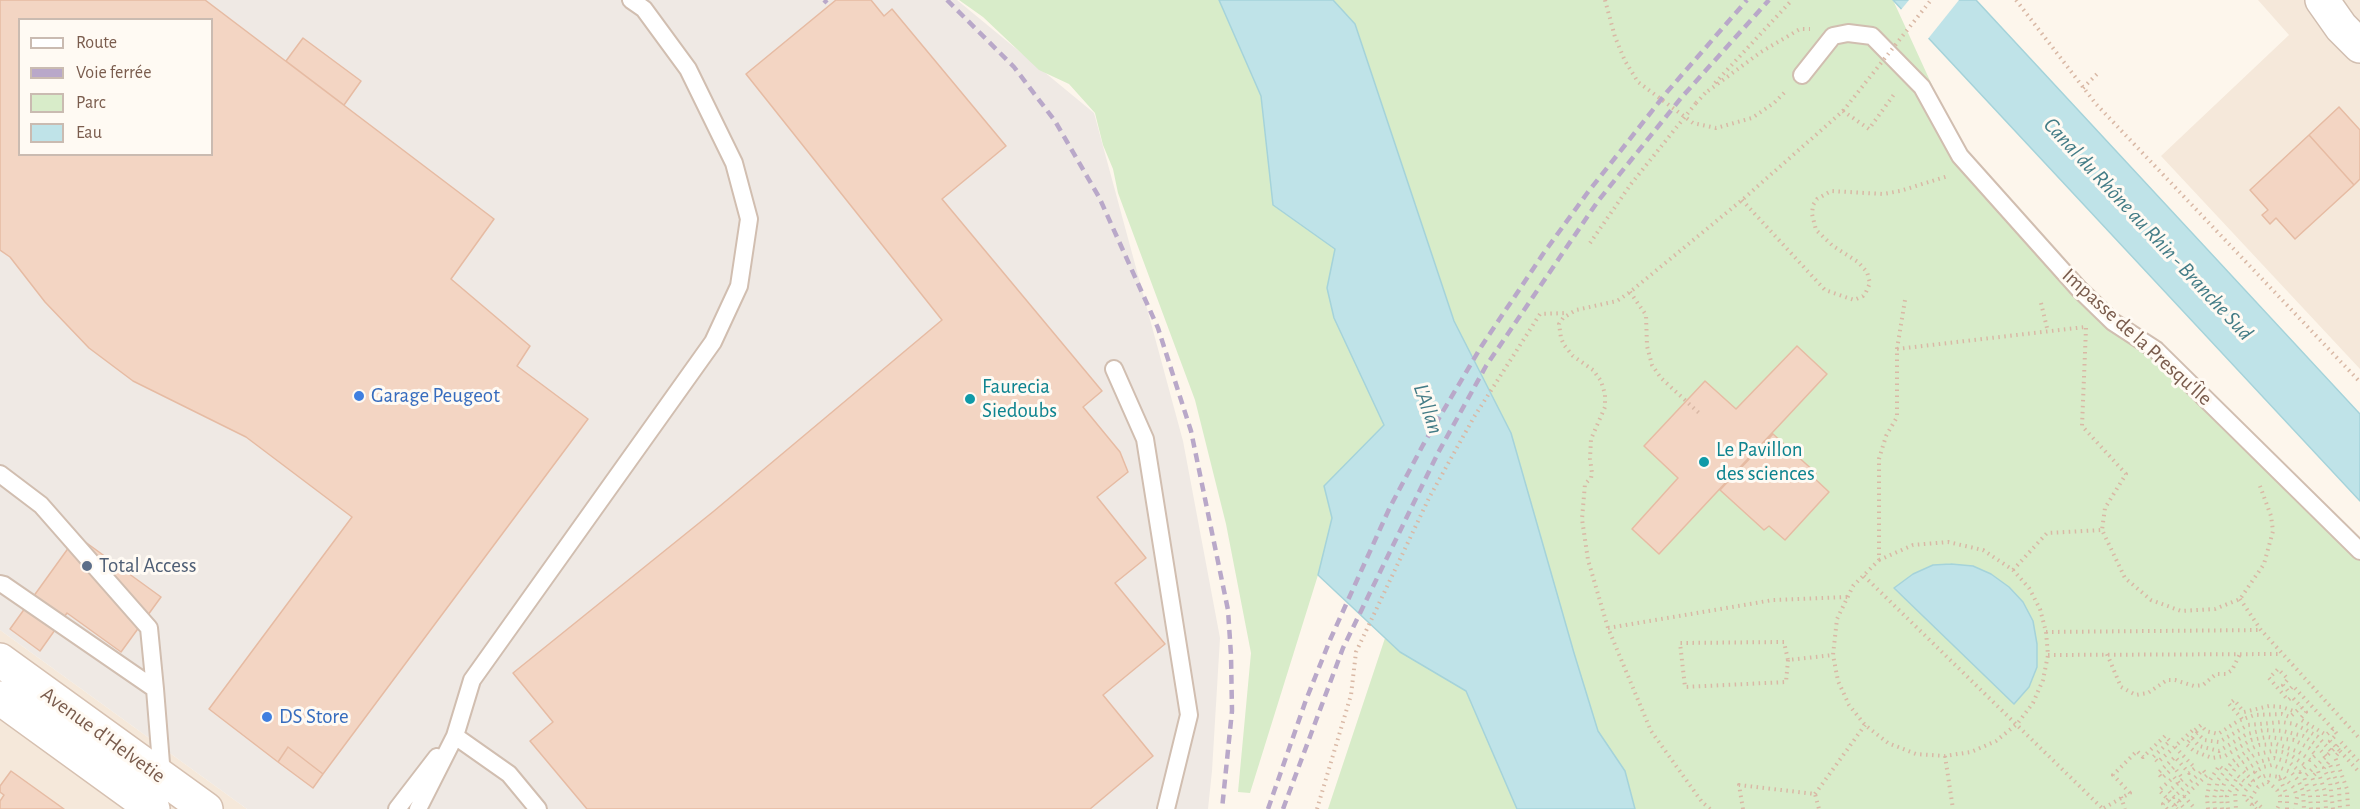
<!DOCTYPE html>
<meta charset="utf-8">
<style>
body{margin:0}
#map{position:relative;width:2360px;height:809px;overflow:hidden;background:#fdf6ec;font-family:"Alegreya Sans",sans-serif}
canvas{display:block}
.legend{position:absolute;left:18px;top:18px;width:195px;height:138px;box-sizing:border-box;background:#fffaf3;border:2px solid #cabbb1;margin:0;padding:8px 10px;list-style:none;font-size:18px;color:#7a5c4d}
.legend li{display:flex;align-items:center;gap:12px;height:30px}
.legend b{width:30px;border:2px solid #cabbb1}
</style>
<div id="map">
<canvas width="2360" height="809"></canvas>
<ul class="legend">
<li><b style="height:8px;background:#fff"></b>Route</li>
<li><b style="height:8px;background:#b9a8c9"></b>Voie ferrée</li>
<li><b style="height:16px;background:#d8ecc9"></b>Parc</li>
<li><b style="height:16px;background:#bfe3e8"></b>Eau</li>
</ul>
</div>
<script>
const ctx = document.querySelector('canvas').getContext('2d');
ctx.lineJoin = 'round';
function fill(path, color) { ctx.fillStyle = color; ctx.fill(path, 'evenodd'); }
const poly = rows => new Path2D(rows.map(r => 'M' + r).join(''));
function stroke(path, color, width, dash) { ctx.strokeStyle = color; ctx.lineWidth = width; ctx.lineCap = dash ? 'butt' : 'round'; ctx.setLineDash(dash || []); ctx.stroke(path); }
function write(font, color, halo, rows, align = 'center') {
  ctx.font = font + ' "Alegreya Sans",sans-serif'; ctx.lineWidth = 6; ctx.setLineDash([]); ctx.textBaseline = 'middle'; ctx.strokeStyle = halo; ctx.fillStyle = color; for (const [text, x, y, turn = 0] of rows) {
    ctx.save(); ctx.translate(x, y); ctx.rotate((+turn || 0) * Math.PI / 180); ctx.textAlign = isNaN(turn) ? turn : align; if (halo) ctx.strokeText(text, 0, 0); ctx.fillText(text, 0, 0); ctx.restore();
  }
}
fill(poly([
 [2258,0,2360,0,2360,369,2161,156,2289,35],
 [0,630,247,809,0,809]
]), '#f5e8da');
fill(poly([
 [0,0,957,0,1094,113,1183,441,1220,638,1212,771,1208,809,247,809,0,630],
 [20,20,212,20,212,154,20,154]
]), '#efe9e4');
fill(poly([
 [959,0,1219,0,1261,95,1273,204,1335,249,1327,288,1334,318,1384,425,1324,486,1332,518,1318,575,1250,793,1238,792,1251,653,1226,524,1195,400,1118,193,1113,169,1103,145,1095,113,1069,84,1039,70,983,17],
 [1333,0,1893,0,1970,168,2049,255,2156,350,2360,551,2360,809,1635,809,1625,771,1598,731,1574,653,1511,433,1454,321,1355,24],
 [1385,638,1400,652,1466,691,1517,809,1328,809]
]), '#d8ecc9');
const water = poly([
 [1219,0,1333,0,1355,24,1454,321,1511,433,1574,653,1598,731,1625,771,1635,809,1517,809,1466,691,1400,652,1318,575,1332,518,1324,486,1384,425,1334,318,1327,288,1335,249,1273,205,1261,96,1219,0],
 [1893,0,1976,0,2360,414,2360,501,1893,0],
 [1951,564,1973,566,1991,574,2009,587,2023,602,2033,621,2037,644,2037,667,2029,687,2014,704,1894,588,1913,574,1933,565,1951,564]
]);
fill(water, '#bfe3e8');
stroke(water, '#a5d3da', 1.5);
fill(poly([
 [1909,0,1959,0,1927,40,1900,11]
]), '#fdf6ec');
const building = poly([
 [0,0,205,0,494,219,451,279,530,346,517,366,588,419,323,774,288,747,278,762,209,709,352,517,246,437,133,381,89,348,45,302,10,257,0,250,0,0],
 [20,20,212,20,212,154,20,154,20,20],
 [836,0,871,0,884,16,892,9,1006,146,942,199,1102,391,1083,407,1120,452,1128,472,1097,497,1146,558,1115,583,1165,644,1103,695,1153,756,1090,809,587,809,530,741,553,722,513,673,714,511,942,320,746,74,836,0],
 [303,38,361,81,344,105,286,61,303,38],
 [2339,107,2360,130,2360,179,2354,185,2309,135,2339,107],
 [2309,135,2354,185,2295,239,2276,218,2270,224,2262,215,2268,210,2250,190,2309,135],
 [1797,346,1827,374,1659,554,1632,529,1678,478,1644,446,1705,381,1736,409,1797,346],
 [1773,434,1816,473,1813,477,1829,492,1785,540,1769,526,1764,530,1720,490,1773,434],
 [77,536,161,597,121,652,67,613,40,651,10,629,77,536],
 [288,747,323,774,313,788,278,762,288,747],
 [11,771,64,809,0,809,0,801,4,795,0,792,0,786,11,771]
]);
fill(building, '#f3d5c3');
stroke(building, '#e6bba3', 1.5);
const service = poly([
 [1802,75,1833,36,1848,33,1872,36,1922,87,1960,156,2078,288,2113,322,2156,350,2360,551],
 [1114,369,1145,439,1189,715,1166,809],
 [0,474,41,505,149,628,155,689],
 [0,584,4,585,155,689,162,776],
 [455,736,509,774,538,809],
 [397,809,437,757],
 [418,809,455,736,472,680,713,342,739,286,749,219,734,163,688,69,644,9,631,0]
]);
const minor = poly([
 [2322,0,2341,27,2360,46]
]);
const secondary = poly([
 [0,660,206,809],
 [0,698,153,809]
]);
stroke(service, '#d1beb0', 20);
stroke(minor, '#d1beb0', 36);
stroke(secondary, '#d6c0b0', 36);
stroke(poly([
 [1605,0,1615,37,1625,61,1638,82,1693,123,1716,128,1752,118,1774,103,1787,90],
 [2016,0,2096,104,2360,382],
 [1715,83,1792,0],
 [2083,88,2099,72],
 [1708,91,1761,52,1800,29,1810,29],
 [1696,103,1708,90],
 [1742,200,1825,290,1854,300,1863,296,1866,292,1870,283,1867,272,1858,262,1833,246,1816,230,1812,214,1813,205,1817,199,1831,191,1883,194,1900,191,1948,176],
 [1590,243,1631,184],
 [1630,292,1646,315,1647,346,1652,365,1661,378,1699,413],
 [2041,303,2048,332],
 [2086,328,2082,426,2126,474,2105,508,2102,530,2125,578,2151,600,2181,611,2215,609,2240,599,2264,564,2273,531,2271,516,2260,486],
 [1897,349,2085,327],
 [1879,560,1913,545,1948,542,1983,550,2013,570,2029,588,2040,609,2046,632,2048,655,2043,680,2033,703,2017,724,1996,741,1971,752,1945,756,1916,754,1888,743,1865,725,1849,705,1838,681,1833,655,1837,619,1853,586,1879,560,1879,459,1886,436,1897,417,1897,349,1905,300],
 [2013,570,2047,533,2102,530],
 [1864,576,2103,809],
 [2240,599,2261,630,2360,739],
 [1608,628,1773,600,1848,597],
 [2046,632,2261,630],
 [2107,654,2121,687,2136,695,2148,693,2167,680,2175,680,2194,686,2203,685,2216,674,2226,674,2232,670,2240,654],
 [2048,655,2282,654],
 [1788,660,1786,682,1685,687,1680,643,1784,642,1788,660,1833,655],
 [2242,719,2229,704,2234,700,2244,712,2269,706,2282,707,2296,712],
 [2333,729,2326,735,2300,719,2306,712,2292,697,2288,700,2269,678,2278,669,2288,679,2283,685,2288,691,2293,686,2333,729,2337,734,2330,741,2340,751,2335,757,2347,789,2348,809],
 [2195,730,2201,725,2206,731,2218,734,2238,721,2254,715,2282,714,2290,717,2301,707],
 [2192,738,2197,733,2204,740,2219,742,2248,725,2282,722,2294,724,2306,730,2318,737,2331,751],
 [2175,747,2195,768,2189,773,2175,757,2158,773,2162,778,2174,767,2183,779,2169,791,2174,797,2203,770,2207,775,2174,806,2177,809],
 [2340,751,2360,773],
 [1945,756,1953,809],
 [2279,777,2283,776,2294,788,2297,797,2295,809],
 [1815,794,1865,725],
 [2184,796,2195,809],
 [2121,797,2125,809],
 [2251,798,2258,787,2268,782,2277,790,2280,796,2280,803,2277,809],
 [2178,801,2185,809],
 [2252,805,2255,801,2263,809],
 [2174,806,2159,790,2174,777,2179,783],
 [2104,808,2130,793,2113,775,2137,751,2143,757,2165,736,2170,741,2153,757,2158,762,2194,729],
 [1317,809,1351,695,1356,652,1429,498,1474,417,1540,314,1567,313],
 [1710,809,1702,802,1651,731,1608,628,1588,560,1582,519,1585,484,1591,478,1592,473,1590,459,1591,439,1605,407,1605,394,1601,381,1593,370,1573,356,1564,345,1561,338,1559,324,1563,318,1576,310,1617,301,1630,292,1742,200,1843,111,1869,129,1895,93],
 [1743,809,1739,785,1815,794,1819,809],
 [2167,809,2163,804,2168,799],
 [2208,809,2207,797,2210,780,2219,766,2224,770],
 [2215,809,2214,799,2218,780,2233,761,2250,749,2259,745,2276,744,2299,752,2310,760,2316,755,2309,748,2294,740,2267,737,2251,740,2225,756,2212,758,2194,751,2186,744,2192,738,2199,746,2219,751,2247,734,2264,730,2283,731,2303,736,2314,743,2326,756],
 [2222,809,2221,794,2224,784,2237,766,2254,755,2272,751,2282,752,2292,756,2306,766,2300,772,2289,762,2274,758,2258,762,2243,771,2253,781,2245,791,2244,797,2256,809],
 [2228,809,2227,796,2238,776,2244,781,2235,792,2236,809],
 [2287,809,2287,795,2279,777,2267,775,2260,778,2255,772,2263,767,2272,765,2291,772,2298,780,2303,791,2304,809],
 [2311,809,2310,795,2304,777,2336,747,2341,742,2360,763],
 [2318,809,2318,794,2312,777,2318,771,2325,792,2326,809],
 [2333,809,2330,782,2324,768,2329,762,2339,788,2340,809]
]), '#d9b8a5', 4, [1.5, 4.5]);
stroke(service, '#fff', 16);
stroke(minor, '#fff', 33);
stroke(secondary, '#fff', 33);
stroke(poly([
 [824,0,827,3],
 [947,0,1014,67,1055,121,1099,197,1158,328,1191,431,1228,610,1231,655,1232,711,1222,809],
 [1268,809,1306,700,1330,640,1390,507,1423,445,1481,347,1543,254,1588,192,1667,92,1747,0],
 [1283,809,1343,648,1438,453,1486,366,1598,201,1681,98,1769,0]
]), '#b9a8c9', 4.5, [9, 6]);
stroke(poly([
 [1843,111,1931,0],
 [1631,184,1696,103]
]), '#d9b8a5', 4, [1.5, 4.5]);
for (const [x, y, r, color] of [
 [359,396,6,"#3f7fe0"],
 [970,399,6,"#0f9aa8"],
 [1704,462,6,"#0f9aa8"],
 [87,566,6,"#5c6f8a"],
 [267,717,6,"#3f7fe0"]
]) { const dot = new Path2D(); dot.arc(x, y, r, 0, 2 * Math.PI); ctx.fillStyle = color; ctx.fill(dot); stroke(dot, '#fffaf3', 2); }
write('21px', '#7a5c4d', '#fffaf3', [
 ["Impasse de la Presqu'Île",2137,337,42],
 ["Avenue d'Helvetie",103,735,36]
]);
write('21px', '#0d838f', '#fffaf3', [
 ["Faurecia",982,387],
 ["Siedoubs",982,411],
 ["Le Pavillon",1716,450],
 ["des sciences",1716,474]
], 'left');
write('21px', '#366cbe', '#fffaf3', [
 ["Garage Peugeot",371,396],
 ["DS Store",279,717]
], 'left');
write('21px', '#4e5e75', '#fffaf3', [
 ["Total Access",99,566]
], 'left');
write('italic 22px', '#437c86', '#fffaf3', [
 ["Canal du Rhône au Rhin - Branche Sud",2148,229,47],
 ["L'Allan",1428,409,71]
]);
</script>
